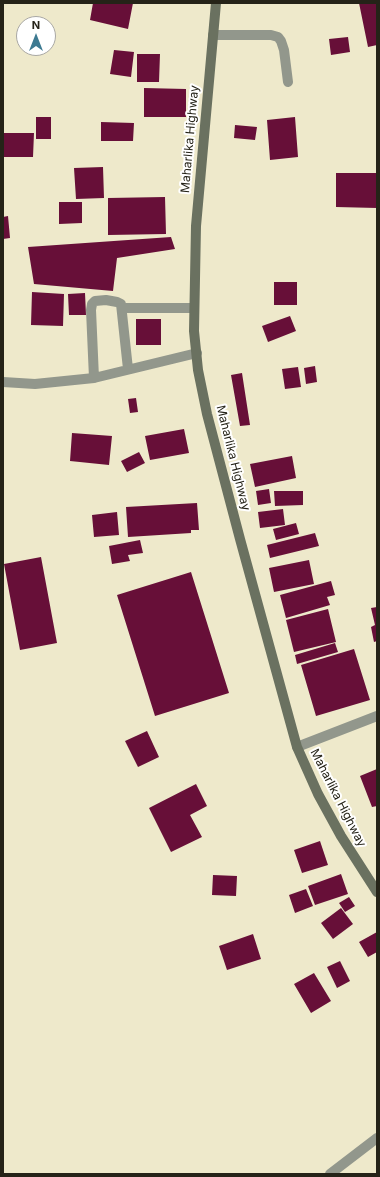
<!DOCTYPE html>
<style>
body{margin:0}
#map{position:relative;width:380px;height:1177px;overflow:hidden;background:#eee9cb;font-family:Inter,sans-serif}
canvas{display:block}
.frame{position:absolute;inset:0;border:4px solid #252318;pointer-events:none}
.north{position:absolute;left:16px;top:16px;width:40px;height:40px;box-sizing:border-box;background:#fff;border:1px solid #a8a7a3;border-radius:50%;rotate:0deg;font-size:11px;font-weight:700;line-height:16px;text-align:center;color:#252318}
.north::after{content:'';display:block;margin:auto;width:14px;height:18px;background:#3d7a91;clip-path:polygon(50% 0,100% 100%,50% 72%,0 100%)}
</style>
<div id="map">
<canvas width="380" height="1177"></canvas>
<div class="frame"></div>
<div class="north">N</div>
</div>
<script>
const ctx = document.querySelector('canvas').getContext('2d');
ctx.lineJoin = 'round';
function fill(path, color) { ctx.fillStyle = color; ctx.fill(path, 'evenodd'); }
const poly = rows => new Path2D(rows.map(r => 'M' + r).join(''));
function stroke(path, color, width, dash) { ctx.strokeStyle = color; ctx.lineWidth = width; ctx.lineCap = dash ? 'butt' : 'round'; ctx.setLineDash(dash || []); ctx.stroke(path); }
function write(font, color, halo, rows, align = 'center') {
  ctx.font = font + ' Inter,sans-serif'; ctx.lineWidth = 4; ctx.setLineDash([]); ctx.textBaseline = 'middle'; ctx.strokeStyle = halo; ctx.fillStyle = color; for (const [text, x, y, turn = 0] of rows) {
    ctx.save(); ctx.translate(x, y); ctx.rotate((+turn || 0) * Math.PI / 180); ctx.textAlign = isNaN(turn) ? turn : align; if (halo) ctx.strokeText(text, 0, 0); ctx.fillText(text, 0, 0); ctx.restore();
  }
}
fill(poly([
 [93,3,133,3,128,29,90,20],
 [359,3,377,3,377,45,368,47],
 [348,37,350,52,331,55,329,39],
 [114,50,134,52,131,77,110,74],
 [137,54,160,54,159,82,137,82],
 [144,88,186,89,186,117,144,117],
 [36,117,51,117,51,139,36,139],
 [295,117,298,157,270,160,267,120],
 [101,122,134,123,133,141,101,141],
 [235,125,257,127,255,140,234,138],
 [3,133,34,133,33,157,3,157],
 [103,167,104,198,76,199,74,168],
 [336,173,377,173,377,208,336,207],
 [165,197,166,234,108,235,108,198],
 [59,202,82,202,82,223,59,224],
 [8,216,10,238,3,239,3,217],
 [171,237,175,249,117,258,113,291,34,284,28,247],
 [274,282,297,282,297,305,274,305],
 [32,292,64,294,63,326,31,325],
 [85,293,86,315,69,315,68,294],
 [290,316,296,331,268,342,262,326],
 [136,319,161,319,161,345,136,345],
 [315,366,317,382,306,384,304,368],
 [298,367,301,387,285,389,282,369],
 [242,373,250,425,240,426,231,375],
 [136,398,138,412,130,413,128,399],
 [184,429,189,453,150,460,145,436],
 [72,433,112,436,109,465,70,461],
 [139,452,145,463,127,472,121,461],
 [292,456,296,478,255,487,250,464],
 [269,489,271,503,258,505,256,491],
 [274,491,303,491,303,505,275,506],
 [197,503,199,530,191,530,191,533,128,537,126,507],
 [283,509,285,525,260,528,258,512],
 [117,512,119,535,94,537,92,515],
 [296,523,299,534,276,540,273,529],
 [315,533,319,546,270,558,267,545],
 [140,540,143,553,128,555,130,561,112,564,109,546],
 [41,557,57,643,20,650,4,564],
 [309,560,314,584,274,592,269,568],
 [191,572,229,693,155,716,117,595],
 [331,581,335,595,327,597,330,605,286,618,280,595],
 [377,607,377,641,374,642,371,627,375,625,371,608],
 [328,609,336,642,294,652,286,620],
 [335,643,338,652,297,664,295,655],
 [354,649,370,700,316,716,301,665],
 [147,731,159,757,138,767,125,741],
 [377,769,377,806,372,807,360,776],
 [196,784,207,806,190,815,202,837,171,852,149,808],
 [320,841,328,865,302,873,294,850],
 [341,874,348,894,315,905,308,886],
 [213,875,237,876,236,896,212,895],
 [306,889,313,906,295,913,289,895],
 [349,897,355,906,345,912,339,903],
 [341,908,353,924,333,939,321,923],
 [377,932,377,952,368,957,359,942],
 [253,934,261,959,227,970,219,946],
 [340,961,350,981,337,988,327,967],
 [314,973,331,1001,311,1013,294,984]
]), '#670f38');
stroke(poly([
 [213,35,271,35,278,37,281,41,284,50,288,82],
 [122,308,194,308],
 [94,378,91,310,92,304,95,301,106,300,117,302,121,304,128,369],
 [3,382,35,384,94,378,197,353]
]), '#92978c', 10);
stroke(poly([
 [297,747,377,716],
 [330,1174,377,1138]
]), '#92978c', 10);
stroke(poly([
 [216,3,196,226,194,331,198,370,207,414,240,539,297,747,318,794,341,836,377,892]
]), '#6a7160', 10);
write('12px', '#252318', '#fff', [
 ["Maharlika Highway",190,139,-85],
 ["Maharlika Highway",233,458,76],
 ["Maharlika Highway",338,798,63]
]);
</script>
